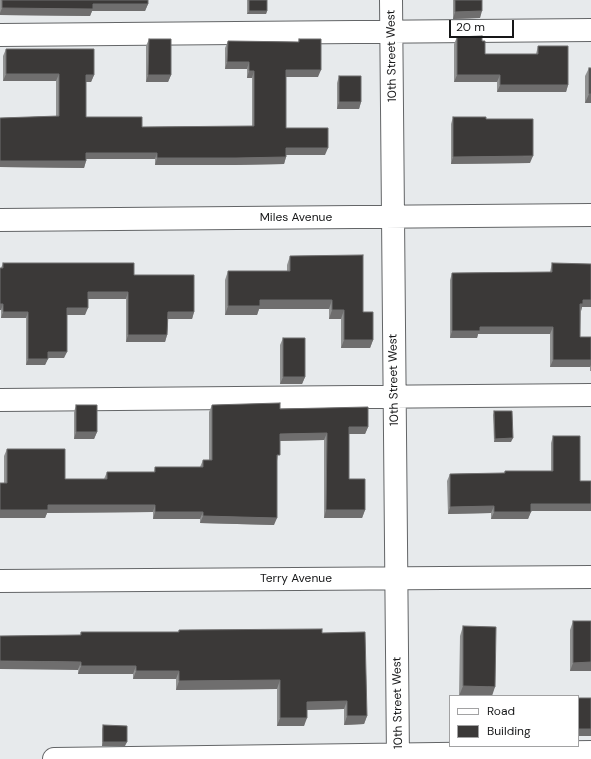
<!DOCTYPE html>
<style>
body{margin:0}
#map{position:relative;width:591px;height:759px;overflow:hidden;background:#e7eaec;font-family:"DM Sans",sans-serif}
canvas{display:block}
.legend{position:absolute;left:449px;top:695px;width:130px;height:52px;box-sizing:border-box;background:#fff;border:1px solid #a2a2a3;margin:0;padding:5px 7px;list-style:none;font-size:12px;color:#161718}
.legend li{display:flex;align-items:center;gap:8px;height:20px}
.legend b{width:20px;border:1px solid #a2a2a3}
.scale{position:absolute;left:449px;top:20px;width:65px;height:18px;box-sizing:border-box;border:2px solid #161718;border-top:0;padding-left:5px;font-size:12px;line-height:14px;white-space:nowrap;color:#161718;-webkit-text-stroke:3px #fff;paint-order:stroke}
</style>
<div id="map">
<canvas width="591" height="759"></canvas>
<ul class="legend">
<li><b style="height:5px;background:#fff"></b>Road</li>
<li><b style="height:11px;background:#3b3938"></b>Building</li>
</ul>
<div class="scale">20 m</div>
</div>
<script>
const ctx = document.querySelector('canvas').getContext('2d');
ctx.lineJoin = 'round';
const poly = rows => new Path2D(rows.map(r => 'M' + r).join(''));
function stroke(path, color, width, dash) { ctx.strokeStyle = color; ctx.lineWidth = width; ctx.lineCap = dash ? 'butt' : 'round'; ctx.setLineDash(dash || []); ctx.stroke(path); }
function fill(path, color) { ctx.fillStyle = color; ctx.fill(path, 'evenodd'); }
function write(font, color, halo, rows, align = 'center') {
  ctx.font = font + ' "DM Sans",sans-serif'; ctx.lineWidth = 4; ctx.setLineDash([]); ctx.textBaseline = 'middle'; ctx.strokeStyle = halo; ctx.fillStyle = color; for (const [text, x, y, turn = 0] of rows) {
    ctx.save(); ctx.translate(x, y); ctx.rotate((+turn || 0) * Math.PI / 180); ctx.textAlign = isNaN(turn) ? turn : align; if (halo) ctx.strokeText(text, 0, 0); ctx.fillText(text, 0, 0); ctx.restore();
  }
}
const minor = poly([
 [391,0,398,759],
 [0,35,591,30],
 [0,220,591,215],
 [0,400,591,395],
 [0,581,591,577],
 [54,759,591,752]
]);
stroke(minor, '#636567', 24);
stroke(minor, '#fff', 22);
fill(poly([
 [0,0,148,0,148,4,145,11,92,11,90,16,0,15],
 [247,0,267,0,267,11,266,14,247,14],
 [453,0,482,0,480,18,453,19],
 [457,37,482,41,485,54,536,54,538,46,568,85,566,92,497,92,497,82,454,82,454,44],
 [149,39,171,75,168,82,146,82,146,46],
 [299,39,318,77,286,77,286,128,325,155,286,155,286,157,284,164,234,165,155,165,155,159,86,159,86,161,84,168,0,167,0,118,56,116,56,81,3,81,3,56,6,49,94,75,91,82,86,82,86,117,142,127,252,126,252,78,247,78,247,69,225,69,225,48,228,41,298,42],
 [589,68,591,103,585,103,585,76],
 [339,76,361,102,359,109,337,109,337,83],
 [453,117,486,119,530,163,451,164,451,124],
 [290,256,363,312,373,340,370,348,341,348,341,319,329,319,329,309,259,309,257,315,225,315,225,280,228,271,287,271,287,265],
 [3,263,134,275,194,312,192,319,168,319,167,335,165,342,126,342,126,299,88,299,85,315,67,315,64,358,48,358,45,365,26,365,26,318,1,318,1,310,0,310,1,268],
 [552,263,591,307,582,307,581,311,580,337,591,337,591,371,590,371,590,367,550,367,550,334,478,334,477,338,450,338,450,280,452,273,550,272],
 [283,338,305,377,302,384,280,384,280,345],
 [76,405,97,432,94,439,74,439,74,412],
 [212,405,280,409,368,427,365,434,349,434,349,479,365,510,362,518,324,518,324,440,280,441,277,461,274,525,200,523,200,519,153,519,153,512,47,513,45,518,0,518,4,483,4,456,7,449,65,479,104,479,107,472,154,472,155,467,200,467,203,460,209,460,209,412],
 [494,411,511,442,494,442,493,415],
 [553,436,580,481,591,511,531,511,528,519,491,519,491,513,448,514,447,481,450,474,504,473,505,471,551,471,551,443],
 [573,621,591,621,591,671,570,671,570,630],
 [463,626,492,696,459,696,460,636],
 [179,630,322,633,367,716,364,724,344,725,344,709,307,710,304,726,277,726,277,689,176,690,176,679,133,679,133,674,78,674,80,635,81,632,178,632],
 [103,725,125,746,102,746,102,729]
]), '#919292');
fill(poly([
 [93,4,148,4,145,11,92,11,90,16,0,15,0,13,2,8],
 [249,11,267,11,266,14,247,14],
 [482,11,480,18,453,19,455,12],
 [227,62,249,62,247,69,225,69],
 [286,70,321,70,318,77,284,77],
 [249,71,254,71,252,78,247,78],
 [6,74,59,74,56,81,3,81],
 [86,75,94,75,91,82,84,82],
 [148,75,171,75,168,82,146,82],
 [457,75,500,75,497,82,454,82],
 [500,85,568,85,566,92,497,92],
 [589,94,591,94,591,103,585,103],
 [339,102,361,102,359,109,337,109],
 [286,148,328,148,325,155,284,155],
 [86,153,157,153,155,159,84,159],
 [533,156,530,163,451,164,453,157],
 [286,157,284,164,234,165,155,165,157,158],
 [0,161,86,161,84,168,0,167],
 [88,292,128,292,126,299,85,299],
 [260,300,332,300,329,309,259,309,257,315,225,315,228,306],
 [583,300,591,300,591,307,582,307,581,311,580,304],
 [0,304,3,304,1,310,0,310],
 [67,308,88,308,85,315,64,315],
 [332,310,344,310,341,319,329,319],
 [3,312,28,312,26,318,1,318],
 [168,312,194,312,192,319,165,319],
 [480,327,553,327,550,334,478,334,477,338,450,338,452,331],
 [128,335,167,335,165,342,126,342],
 [344,340,373,340,370,348,341,348],
 [48,352,67,352,64,358,45,358],
 [28,359,48,359,45,365,26,365],
 [553,360,591,360,591,365,590,367,550,367],
 [283,377,305,377,302,384,280,384],
 [349,427,368,427,365,434,347,434],
 [76,432,97,432,94,439,74,439],
 [327,433,324,440,277,441,280,434],
 [513,438,511,442,494,442,495,439],
 [531,504,591,504,591,511,528,511],
 [48,505,155,505,153,512,47,513,45,518,0,518,0,510],
 [494,506,491,513,448,514,450,507],
 [326,510,365,510,362,518,324,518],
 [155,512,203,512,200,519,153,519],
 [494,512,531,512,528,519,491,519],
 [203,516,277,518,274,525,200,523],
 [0,661,81,662,78,670,0,669],
 [591,662,591,671,570,671,573,663],
 [81,666,136,666,133,674,78,674],
 [136,671,179,671,176,679,133,679],
 [280,680,277,689,176,690,179,681],
 [463,686,495,687,492,696,459,696],
 [347,701,344,709,304,710,307,702],
 [347,716,367,716,364,724,344,725],
 [280,718,307,718,304,726,277,726],
 [578,729,591,729,591,736,578,736],
 [103,742,127,742,125,746,102,746]
]), '#6f6e6e');
const building = poly([
 [2,0,148,0,148,4,93,4,93,9,2,8,2,0],
 [249,0,267,0,267,11,249,11,249,0],
 [455,0,482,0,482,11,455,12,455,0],
 [482,36,482,41,485,41,485,54,538,54,538,46,568,46,568,85,500,85,500,75,457,75,457,37,482,36],
 [149,39,171,39,171,75,148,75,149,39],
 [299,39,321,39,321,70,286,70,286,128,328,128,328,148,286,148,286,157,236,158,157,158,157,153,86,153,86,161,0,161,0,118,59,116,59,74,6,74,6,49,94,49,94,75,86,75,86,117,142,117,142,127,254,126,254,71,249,71,249,62,227,62,228,41,299,42,299,39],
 [589,68,591,68,591,94,589,94,589,68],
 [339,76,361,76,361,102,339,102,339,76],
 [453,117,486,117,486,119,533,119,533,156,453,157,453,117],
 [363,255,363,312,373,312,373,340,344,340,344,310,332,310,332,300,260,300,260,306,228,306,228,271,290,271,290,256,363,255],
 [3,263,134,263,134,275,194,275,194,312,168,312,167,335,128,335,128,292,88,292,88,308,67,308,67,352,48,352,48,359,28,359,28,312,3,312,3,304,0,304,0,268,3,268,3,263],
 [552,263,591,264,591,300,583,300,583,304,580,304,580,337,591,337,591,360,553,360,553,327,480,327,480,331,452,331,452,273,552,272,552,263],
 [283,338,305,338,305,377,283,377,283,338],
 [280,403,280,409,368,407,368,427,349,427,349,479,365,479,365,510,326,510,327,433,280,434,280,455,277,455,277,518,203,516,203,512,155,512,155,505,48,505,48,510,0,510,0,483,7,483,7,449,65,449,65,479,107,479,107,472,155,472,155,467,203,467,203,460,212,460,212,405,280,403],
 [76,405,97,405,97,432,76,432,76,405],
 [494,411,512,411,513,438,495,439,494,411],
 [553,436,580,436,580,481,591,481,591,504,531,504,531,512,494,512,494,506,450,507,450,474,505,473,505,471,553,471,553,436],
 [573,621,591,621,591,662,573,663,573,621],
 [463,626,496,627,495,687,463,686,463,626],
 [322,629,322,633,365,632,367,716,347,716,347,701,307,702,307,718,280,718,280,680,179,681,179,671,136,671,136,666,81,666,81,662,0,661,0,636,81,635,81,632,179,632,179,630,322,629],
 [578,698,591,698,591,729,578,729,578,698],
 [103,725,127,726,127,742,103,742,103,725]
]);
fill(building, '#3b3938');
stroke(building, '#6f6e6e', 1);
write('12px', '#161718', '#fff', [
 ["10th Street West",392,56,-91],
 ["Miles Avenue",296,218],
 ["10th Street West",394,380,-91],
 ["Terry Avenue",296,579],
 ["10th Street West",398,703,-91]
]);
</script>
